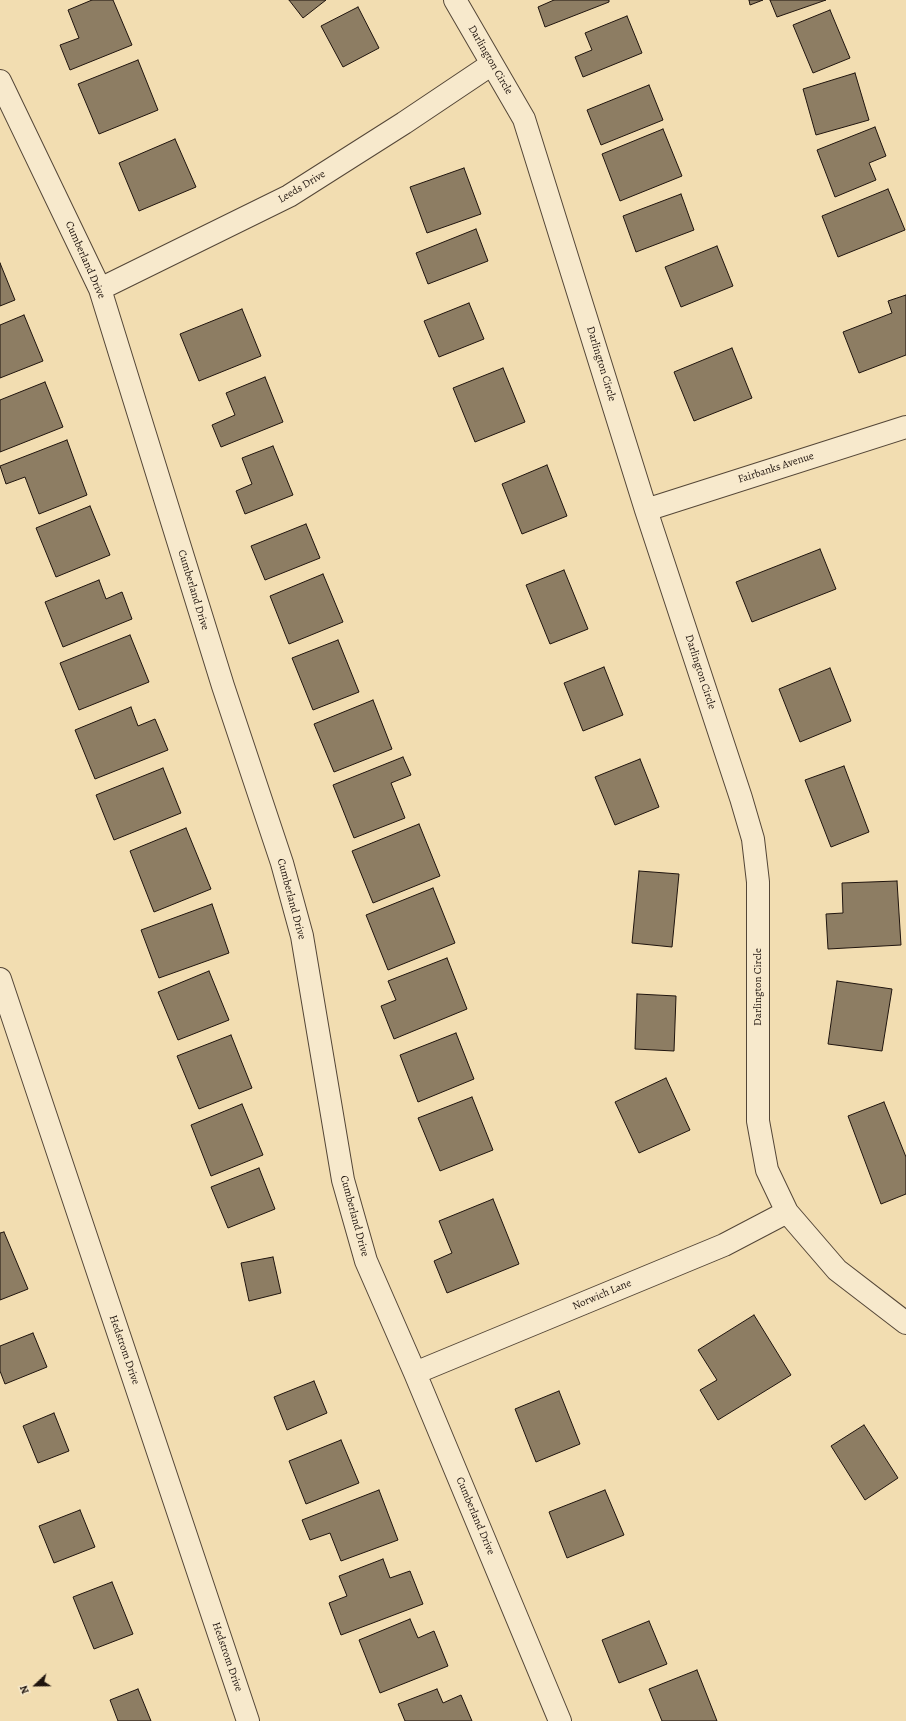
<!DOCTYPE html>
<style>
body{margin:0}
#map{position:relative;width:906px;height:1721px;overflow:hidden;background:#f2ddb1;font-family:Alegreya,serif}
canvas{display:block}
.north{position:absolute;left:16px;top:1665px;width:40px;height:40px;-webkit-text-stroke:3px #f7e9cc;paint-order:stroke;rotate:248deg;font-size:11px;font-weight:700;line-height:16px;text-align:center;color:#1f140e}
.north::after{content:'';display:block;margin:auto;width:14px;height:18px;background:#1f140e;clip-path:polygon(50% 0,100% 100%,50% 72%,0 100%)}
</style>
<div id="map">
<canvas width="906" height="1721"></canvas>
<div class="north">N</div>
</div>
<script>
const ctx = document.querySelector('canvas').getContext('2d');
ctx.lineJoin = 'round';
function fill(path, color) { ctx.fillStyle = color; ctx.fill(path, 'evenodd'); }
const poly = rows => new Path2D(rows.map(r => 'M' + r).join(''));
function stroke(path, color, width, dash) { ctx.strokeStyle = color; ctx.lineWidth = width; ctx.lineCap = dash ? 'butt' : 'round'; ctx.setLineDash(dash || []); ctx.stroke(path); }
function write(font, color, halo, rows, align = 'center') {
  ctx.font = font + ' Alegreya,serif'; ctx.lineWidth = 3; ctx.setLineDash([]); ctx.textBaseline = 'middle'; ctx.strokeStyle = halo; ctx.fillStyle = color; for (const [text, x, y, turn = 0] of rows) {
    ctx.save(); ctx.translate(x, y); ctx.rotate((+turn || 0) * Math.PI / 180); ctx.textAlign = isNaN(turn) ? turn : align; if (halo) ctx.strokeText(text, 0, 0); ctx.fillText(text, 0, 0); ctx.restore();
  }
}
const building = poly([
 [92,0,113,0,132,45,70,70,60,45,79,38,68,10,92,0],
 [289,0,326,0,303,18,289,0],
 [554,0,609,0,609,2,545,27,538,7,554,0],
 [749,0,763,0,750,5,749,0],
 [770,0,826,0,777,17,770,0],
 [358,7,379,48,343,67,321,26,358,7],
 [830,10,850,58,813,73,793,25,830,10],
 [627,16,642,53,583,77,575,57,592,50,585,33,627,16],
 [138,60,158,110,99,134,78,84,138,60],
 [855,73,869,120,816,135,803,89,855,73],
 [649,85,663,120,601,145,587,110,649,85],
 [875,127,886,156,869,163,876,180,835,197,817,150,875,127],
 [663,129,682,176,620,201,602,154,663,129],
 [175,139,196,187,139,211,119,163,175,139],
 [464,168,481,214,427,233,410,187,464,168],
 [888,189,905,230,838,257,822,216,888,189],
 [681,194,694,230,636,252,623,216,681,194],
 [476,229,488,261,428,284,416,253,476,229],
 [717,246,733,286,681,307,665,267,717,246],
 [0,263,15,300,0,306,0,263],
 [906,295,906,355,859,373,843,332,892,313,888,301,906,295],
 [469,303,484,339,439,357,424,321,469,303],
 [242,309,261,356,199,381,180,334,242,309],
 [24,315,43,361,0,378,0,325,24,315],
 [732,348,752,398,694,421,674,372,732,348],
 [503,368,525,422,475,442,453,388,503,368],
 [265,377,283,422,221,447,212,425,235,415,226,393,265,377],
 [45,382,63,427,0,452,0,400,45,382],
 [67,440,87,495,39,514,25,477,6,484,0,466,67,440],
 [273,446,293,495,245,514,236,491,252,484,242,458,273,446],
 [547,465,567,516,522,534,502,484,547,465],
 [90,506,110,555,56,577,36,528,90,506],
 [306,524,320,558,265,580,251,546,306,524],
 [820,549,836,589,752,622,736,582,820,549],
 [564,570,588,629,550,644,526,585,564,570],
 [323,574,343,622,289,644,270,596,323,574],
 [99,580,106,599,122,592,132,619,63,647,45,602,99,580],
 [130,635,149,682,79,710,60,663,130,635],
 [338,640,359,692,313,710,292,658,338,640],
 [604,667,623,715,583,731,564,683,604,667],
 [830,668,851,721,800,742,779,689,830,668],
 [373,700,392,749,334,772,314,724,373,700],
 [131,707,138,726,155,719,168,750,95,779,75,730,131,707],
 [403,757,411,775,391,783,405,818,354,838,333,785,403,757],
 [640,759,659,807,615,825,595,777,640,759],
 [844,766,869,832,831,847,805,780,844,766],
 [163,768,181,813,114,840,96,795,163,768],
 [419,824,440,876,373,903,352,851,419,824],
 [186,828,211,889,154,912,130,851,186,828],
 [639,871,679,874,672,947,632,943,639,871],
 [897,881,901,945,828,949,826,914,843,913,842,883,897,881],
 [433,888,455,943,388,970,366,915,433,888],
 [212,904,229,953,159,978,141,930,212,904],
 [447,958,467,1009,394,1039,381,1006,396,1000,388,981,447,958],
 [209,971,229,1020,178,1040,158,992,209,971],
 [837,981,892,989,882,1051,828,1044,837,981],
 [637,994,676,996,674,1051,635,1049,637,994],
 [456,1033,474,1079,418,1102,400,1055,456,1033],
 [231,1035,252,1088,199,1109,177,1056,231,1035],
 [666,1078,690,1130,639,1153,615,1102,666,1078],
 [472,1097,493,1150,440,1171,418,1118,472,1097],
 [884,1102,906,1157,906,1194,881,1204,848,1116,884,1102],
 [242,1104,263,1155,211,1176,191,1125,242,1104],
 [259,1168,275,1209,228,1228,211,1187,259,1168],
 [493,1199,519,1264,447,1293,434,1261,452,1253,439,1221,493,1199],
 [4,1232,28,1289,0,1300,0,1233,4,1232],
 [273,1257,281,1293,249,1301,241,1263,273,1257],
 [754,1315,791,1375,718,1420,700,1390,717,1380,698,1350,754,1315],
 [33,1333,47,1367,5,1384,0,1371,0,1346,33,1333],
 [314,1381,327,1413,287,1430,274,1397,314,1381],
 [559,1391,580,1444,536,1462,515,1409,559,1391],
 [54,1413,69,1451,38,1463,23,1426,54,1413],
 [864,1425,898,1478,865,1500,831,1446,864,1425],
 [341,1440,359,1483,306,1504,289,1461,341,1440],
 [379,1490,398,1540,341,1561,330,1533,310,1540,302,1520,379,1490],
 [605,1490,624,1535,567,1558,549,1512,605,1490],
 [80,1510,95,1547,54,1563,39,1526,80,1510],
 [383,1559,390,1578,410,1571,423,1604,341,1635,329,1603,347,1596,339,1576,383,1559],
 [112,1582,133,1634,94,1649,73,1597,112,1582],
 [410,1619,418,1638,434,1631,448,1666,380,1693,359,1640,410,1619],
 [649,1621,667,1664,619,1683,602,1640,649,1621],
 [697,1670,717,1721,662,1721,649,1689,697,1670],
 [138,1689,151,1721,118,1721,110,1700,138,1689],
 [437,1689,443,1703,461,1695,472,1721,405,1721,398,1704,437,1689]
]);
fill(building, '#8d7d63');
stroke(building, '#1f140e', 1);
const minor = poly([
 [455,0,524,119,646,510,741,798,753,839,758,882,758,1121,767,1170,787,1212,837,1270,906,1323],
 [0,81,100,289,223,686,282,863,302,936,343,1180,366,1261,415,1373,560,1721],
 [100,289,289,196,404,123,492,64],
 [646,510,906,427],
 [415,1373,724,1245,787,1212]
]);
const tertiary = poly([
 [0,979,248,1721]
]);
stroke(minor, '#544637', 24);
stroke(tertiary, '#544637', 24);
stroke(minor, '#f7e9cc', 22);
stroke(tertiary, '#f7e9cc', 22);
write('11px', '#1f140e', '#f7e9cc', [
 ["Darlington Circle",490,60,60],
 ["Leeds Drive",302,187,-31],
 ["Cumberland Drive",85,260,66],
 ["Darlington Circle",601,364,73],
 ["Fairbanks Avenue",776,468,-18],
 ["Cumberland Drive",193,590,73],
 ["Darlington Circle",700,672,72],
 ["Cumberland Drive",291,899,75],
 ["Darlington Circle",758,987,-90],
 ["Cumberland Drive",354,1216,75],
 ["Norwich Lane",602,1295,-23],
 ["Hedstrom Drive",124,1350,71],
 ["Cumberland Drive",475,1516,67],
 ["Hedstrom Drive",227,1657,71]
]);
</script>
